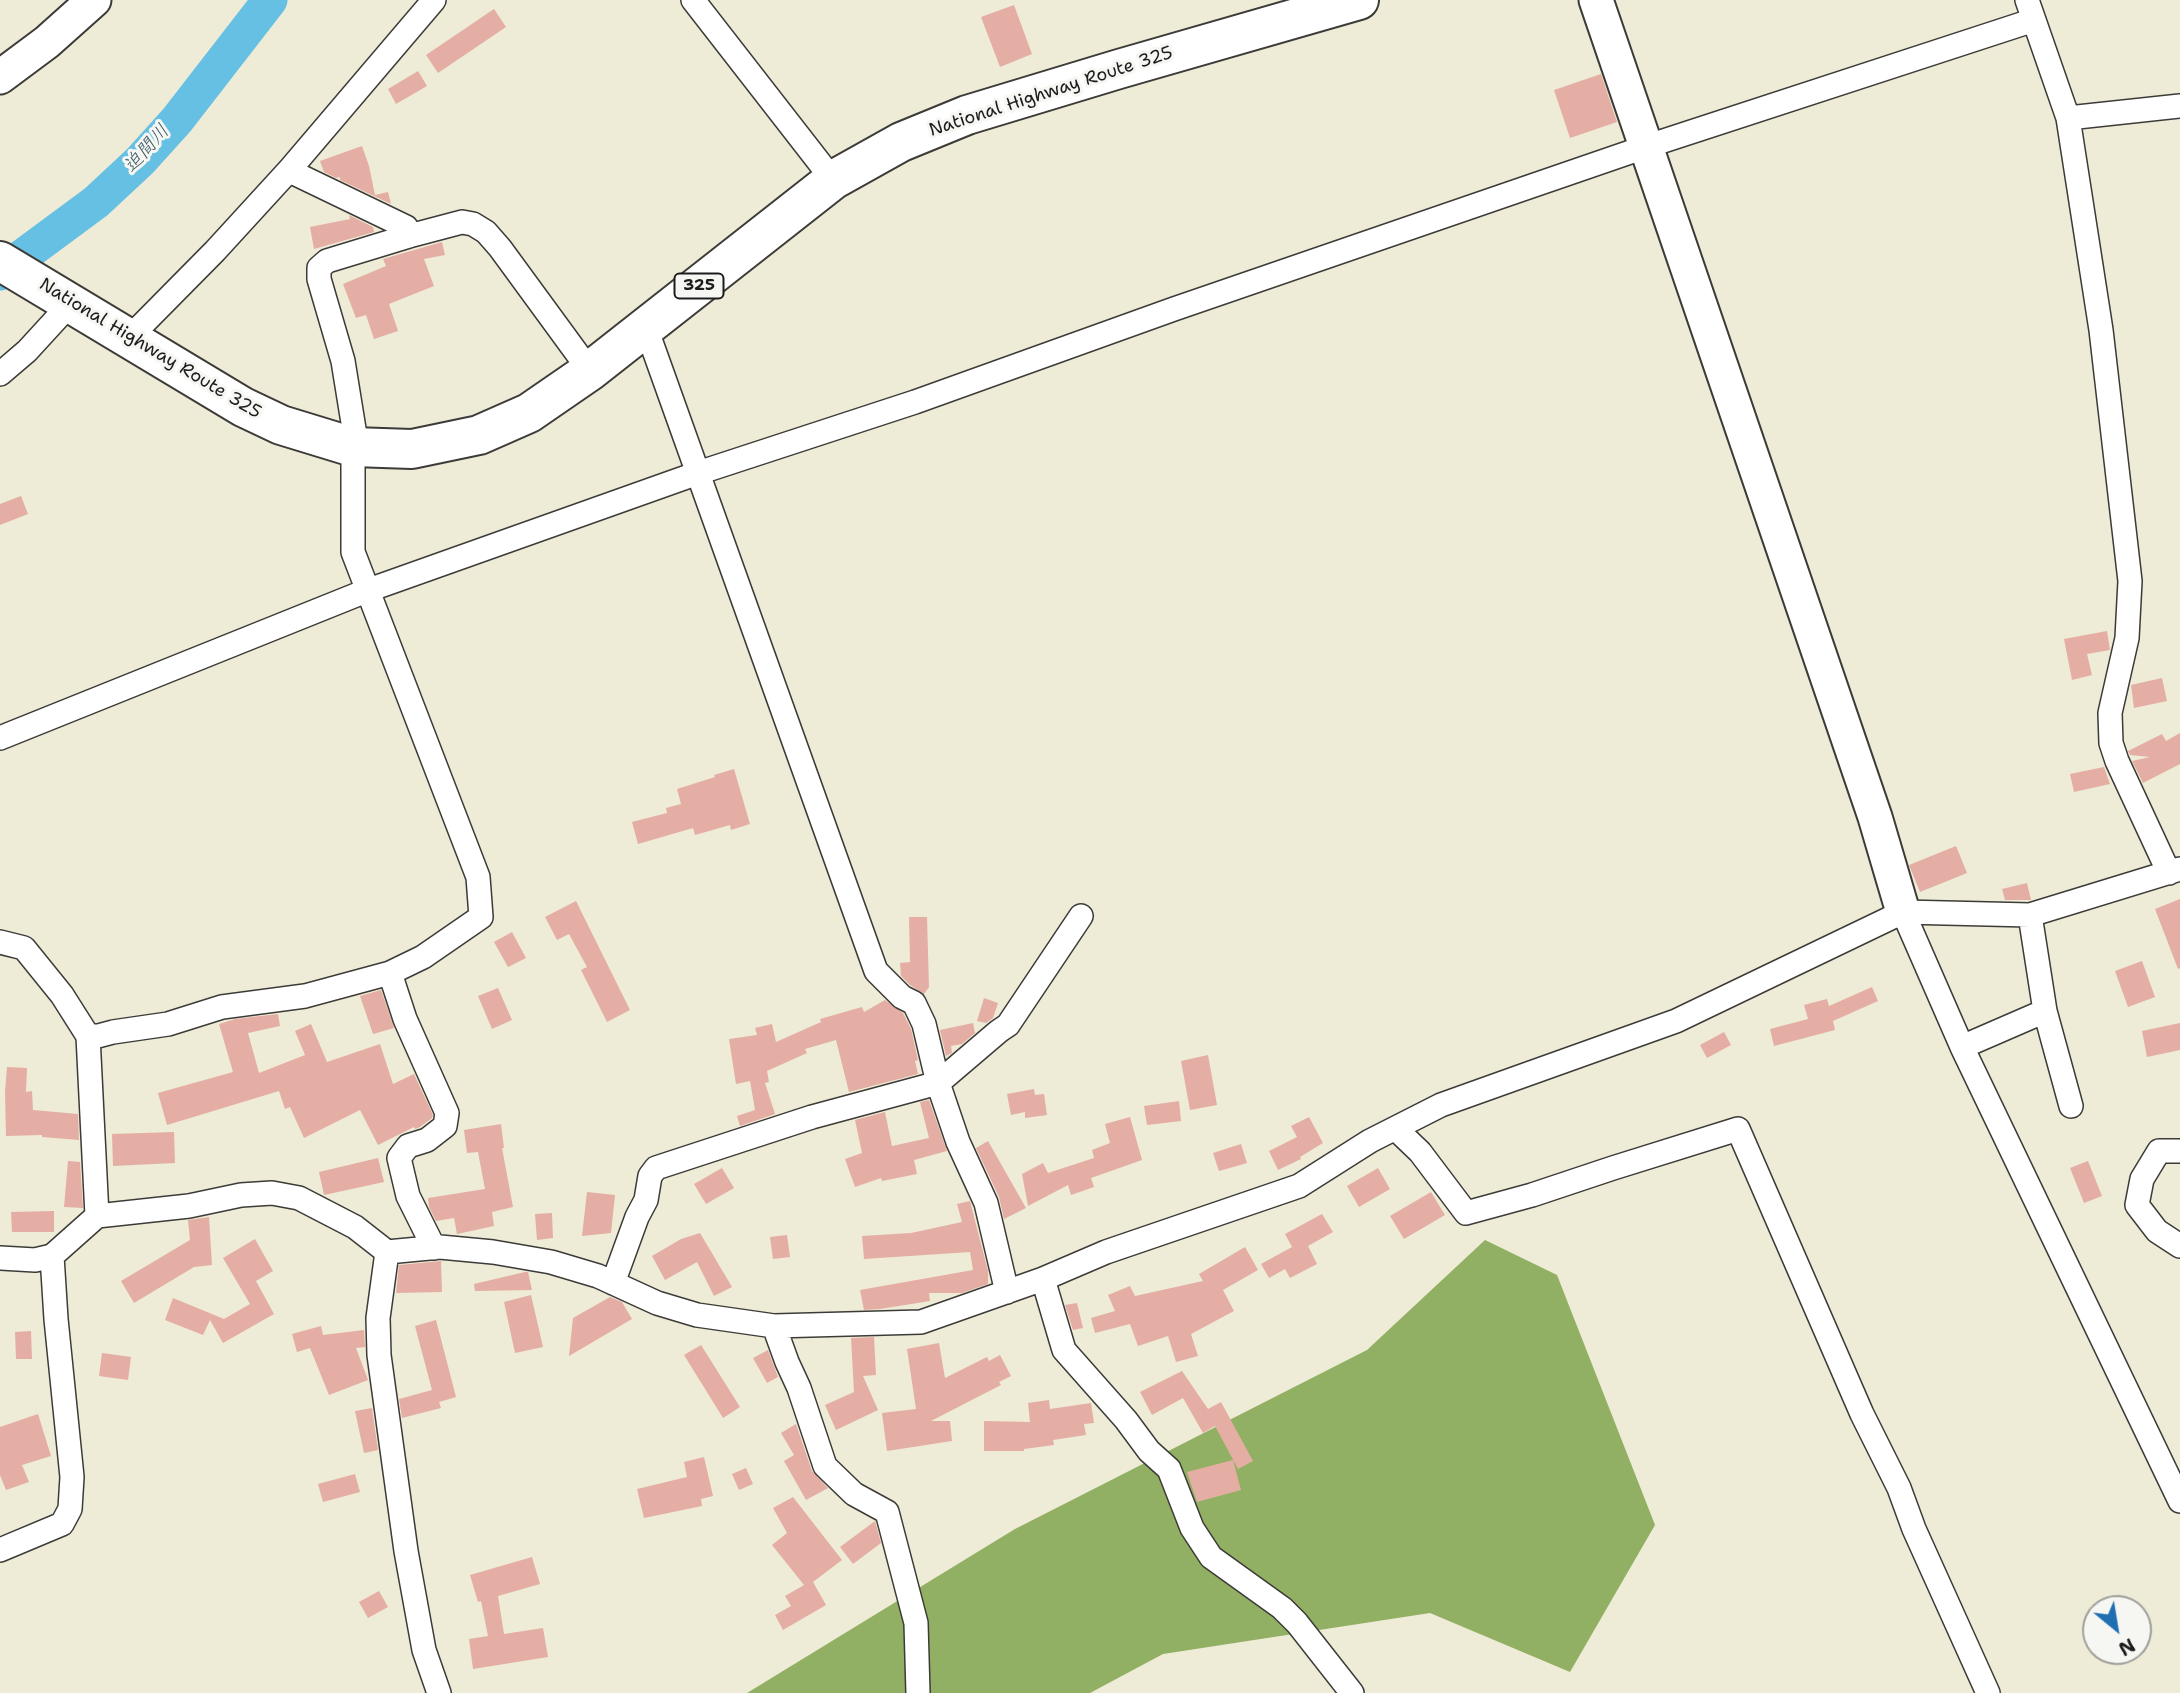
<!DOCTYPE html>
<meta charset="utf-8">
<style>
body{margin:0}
#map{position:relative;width:2180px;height:1693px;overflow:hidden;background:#eeebd6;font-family:"Shantell Sans",sans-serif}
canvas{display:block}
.north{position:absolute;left:2082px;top:1595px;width:70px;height:70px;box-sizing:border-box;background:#f6f6f2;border:2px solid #9f9f9c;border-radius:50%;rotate:150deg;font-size:19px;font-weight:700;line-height:28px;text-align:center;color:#1c1c1c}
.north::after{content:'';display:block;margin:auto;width:24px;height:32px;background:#1f6fb2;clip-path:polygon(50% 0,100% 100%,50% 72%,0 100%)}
</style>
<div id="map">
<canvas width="2180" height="1693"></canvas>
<div class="north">N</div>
</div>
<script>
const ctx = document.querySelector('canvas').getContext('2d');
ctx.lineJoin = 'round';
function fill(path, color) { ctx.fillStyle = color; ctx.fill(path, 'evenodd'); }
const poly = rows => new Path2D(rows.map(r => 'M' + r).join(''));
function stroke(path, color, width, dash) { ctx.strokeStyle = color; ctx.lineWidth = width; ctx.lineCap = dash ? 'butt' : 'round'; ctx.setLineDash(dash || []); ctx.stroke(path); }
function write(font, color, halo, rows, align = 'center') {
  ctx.font = font + ' "Shantell Sans","Klee One",sans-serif'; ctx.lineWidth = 6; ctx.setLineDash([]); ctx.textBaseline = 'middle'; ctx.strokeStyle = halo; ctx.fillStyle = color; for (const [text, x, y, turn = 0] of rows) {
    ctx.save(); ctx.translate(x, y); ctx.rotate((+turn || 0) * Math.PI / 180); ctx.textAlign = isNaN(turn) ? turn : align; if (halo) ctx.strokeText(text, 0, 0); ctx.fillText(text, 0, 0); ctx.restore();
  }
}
fill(poly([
 [1485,1240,1557,1275,1655,1525,1570,1672,1430,1613,1163,1654,1090,1693,747,1693,1015,1529,1367,1350]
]), '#92b063');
stroke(poly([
 [0,273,96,202,140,161,177,120,270,0]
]), '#65c0e3', 35);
fill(poly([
 [1014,5,1032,54,1000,67,981,17],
 [494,9,506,27,438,73,426,55],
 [418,71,427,86,396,104,388,89],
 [1601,74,1617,122,1570,138,1554,90],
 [362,146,369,166,375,195,388,192,391,204,340,180,340,177,336,178,324,172,320,161],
 [349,215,373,227,374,232,314,249,310,227,350,219],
 [442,242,445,255,424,259,434,286,389,304,398,331,374,339,366,315,356,318,343,284,386,266,383,259],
 [21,496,28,514,0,525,0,504],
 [2107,631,2110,650,2087,654,2092,675,2072,680,2064,639],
 [2162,678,2167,701,2134,708,2131,685],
 [2180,733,2180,764,2143,783,2132,761,2150,757,2130,755,2128,751,2162,734,2166,741],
 [2104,767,2110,784,2074,792,2070,774],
 [734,769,750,824,731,830,730,825,695,835,693,828,638,844,632,822,667,813,666,808,681,804,677,789,715,777,714,775],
 [1956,846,1967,873,1920,892,1909,865],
 [2027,883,2031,900,2005,900,2002,889],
 [2180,899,2180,968,2178,969,2155,909],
 [576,901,630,1010,607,1022,581,970,587,967,569,934,557,940,545,917],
 [909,917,927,917,929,987,924,994,910,985,901,976,900,963,910,962],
 [512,932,526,958,508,967,494,942],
 [2142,961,2155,997,2128,1007,2115,971],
 [1872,987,1878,1001,1833,1021,1835,1030,1774,1046,1770,1029,1808,1019,1804,1005,1827,999,1829,1006],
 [498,988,512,1020,492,1029,478,996],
 [381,990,394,1028,373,1034,360,996],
 [984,998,998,1003,993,1018,986,1023,977,1021],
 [885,1000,903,1013,911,1029,918,1060,915,1061,918,1074,849,1092,836,1040,805,1049,807,1053,767,1071,769,1082,765,1083,775,1114,740,1126,737,1116,755,1110,750,1081,736,1084,729,1039,757,1035,755,1028,772,1024,776,1042,821,1022,820,1019,862,1007,864,1012],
 [278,1014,280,1026,248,1033,259,1073,305,1055,295,1031,311,1024,327,1062,380,1044,393,1084,414,1074,433,1115,432,1118,420,1127,415,1129,414,1127,378,1145,360,1110,304,1138,290,1107,285,1109,279,1091,167,1125,158,1093,233,1072,219,1024,235,1019],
 [973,1023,975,1033,962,1044,951,1046,952,1053,946,1056,940,1030],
 [2180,1023,2180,1050,2147,1057,2142,1031],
 [1724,1032,1731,1045,1707,1058,1700,1045],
 [1208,1055,1217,1105,1190,1110,1181,1061],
 [7,1067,27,1068,26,1092,32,1091,33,1110,78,1114,79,1140,42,1137,42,1135,6,1136,5,1092],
 [1034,1089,1035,1095,1044,1094,1047,1115,1025,1118,1025,1112,1011,1115,1007,1094],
 [929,1100,947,1151,914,1160,917,1174,882,1181,881,1178,855,1187,845,1159,862,1153,855,1120,885,1112,892,1146,929,1138,920,1102],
 [1179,1101,1181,1121,1147,1125,1144,1106],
 [1130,1117,1142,1160,1091,1178,1094,1187,1071,1195,1068,1185,1028,1206,1022,1174,1043,1163,1048,1173,1094,1158,1092,1150,1110,1143,1105,1124],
 [1309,1117,1323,1143,1300,1157,1301,1159,1278,1170,1269,1151,1297,1137,1291,1126],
 [501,1124,504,1148,502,1148,513,1207,492,1212,494,1226,457,1234,454,1218,436,1221,429,1207,428,1198,485,1189,478,1152,467,1153,464,1130],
 [174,1132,175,1163,113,1166,112,1134],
 [988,1141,1026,1208,1004,1219,999,1197,976,1148],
 [1241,1144,1247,1163,1219,1171,1213,1153],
 [378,1158,384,1182,324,1195,319,1172],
 [68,1161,80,1162,83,1208,64,1207],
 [2088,1161,2102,1196,2084,1203,2070,1168],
 [722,1168,734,1188,706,1204,694,1184],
 [1378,1168,1390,1189,1359,1207,1347,1186],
 [587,1192,615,1195,611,1233,582,1236],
 [1431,1192,1445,1215,1404,1239,1390,1216],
 [970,1201,988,1271,988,1284,962,1293,929,1293,930,1301,880,1309,864,1310,860,1290,973,1270,970,1252,864,1259,862,1236,911,1233,962,1222,957,1204],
 [54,1211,54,1232,12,1232,11,1212],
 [552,1213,553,1238,537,1240,535,1214],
 [1322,1214,1333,1232,1308,1246,1317,1264,1290,1278,1285,1269,1269,1278,1261,1264,1292,1247,1285,1234],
 [209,1217,212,1265,194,1267,134,1303,121,1281,190,1240,188,1220],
 [700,1233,732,1287,714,1296,697,1262,665,1280,652,1256,681,1239],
 [787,1235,790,1257,773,1259,770,1237],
 [255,1239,273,1271,256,1281,274,1314,223,1343,210,1320,203,1335,165,1320,173,1298,224,1319,250,1304,223,1258],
 [1245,1247,1258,1270,1223,1290,1234,1311,1191,1334,1198,1356,1176,1362,1168,1336,1138,1346,1130,1324,1095,1333,1091,1318,1115,1311,1108,1295,1130,1286,1135,1296,1203,1281,1199,1274],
 [441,1261,442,1292,396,1293,399,1265],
 [525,1272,528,1272,532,1290,475,1291,474,1284],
 [531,1295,543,1347,515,1353,504,1302],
 [610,1297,622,1302,632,1319,569,1356,573,1318],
 [1077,1303,1083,1328,1073,1330,1065,1305],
 [436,1320,456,1397,439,1402,441,1408,402,1418,399,1399,432,1390,415,1326],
 [321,1326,323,1335,364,1330,365,1347,356,1348,368,1380,329,1395,310,1348,297,1352,292,1334],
 [31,1331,32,1359,16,1359,15,1332],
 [874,1337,876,1375,863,1376,878,1410,836,1430,825,1405,854,1392,851,1338],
 [939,1343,945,1378,987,1357,989,1361,1000,1355,1011,1376,999,1382,1001,1385,931,1421,950,1421,952,1441,887,1451,882,1413,916,1409,907,1349],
 [701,1345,740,1407,723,1418,684,1355],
 [768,1350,778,1377,767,1383,753,1358],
 [102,1353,131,1357,128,1380,99,1376],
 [1182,1371,1208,1409,1221,1402,1253,1461,1238,1469,1215,1426,1203,1433,1183,1398,1152,1415,1140,1392],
 [1049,1400,1050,1409,1091,1403,1094,1423,1084,1424,1086,1435,1053,1440,1054,1445,1024,1449,1024,1451,984,1451,984,1421,1030,1422,1028,1403],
 [372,1408,378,1450,364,1453,355,1411],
 [38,1414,51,1456,22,1465,29,1482,6,1490,0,1475,0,1427],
 [796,1424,812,1471,828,1488,806,1500,784,1461,794,1455,781,1433],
 [704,1457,713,1496,701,1499,702,1506,644,1518,637,1489,687,1477,684,1462],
 [1233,1460,1241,1490,1197,1502,1187,1472],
 [746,1468,753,1484,739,1490,732,1474],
 [355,1474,360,1492,323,1502,318,1484],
 [793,1497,842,1560,813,1582,826,1605,783,1630,775,1615,791,1606,785,1596,804,1585,772,1545,787,1533,773,1508],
 [875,1521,881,1543,853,1564,840,1547],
 [532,1557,540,1584,498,1596,504,1634,543,1628,548,1657,473,1669,469,1639,488,1636,481,1601,478,1602,470,1575],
 [379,1591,388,1607,368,1618,359,1602]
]), '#e4aea4');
const street = poly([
 [693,0,833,180],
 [2027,0,2068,118,2101,330,2130,581,2127,638,2110,713,2111,743,2117,761,2169,873],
 [2068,118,2180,106],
 [291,168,298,175,406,227,409,236],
 [646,328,876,971,902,997,914,1003,924,1024,938,1083,958,1142,986,1203,1007,1292],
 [128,339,215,251,291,168,434,0],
 [0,374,27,351,71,303],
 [0,738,366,591,698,473,915,402,1174,309,1645,147,2034,20],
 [1903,912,1962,1047,2180,1501],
 [2030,915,2045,1011],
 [0,942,24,948,62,995,88,1036,97,1216],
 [390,973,405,1019,447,1113,445,1126,427,1140,408,1146,399,1158,408,1196,434,1248],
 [88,1036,98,1036,113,1032,168,1024,222,1007,305,996,390,973,423,957,481,917,478,877,353,552,353,447,355,435,343,361,319,279,319,268,327,261,409,236,462,222,473,224,486,232,500,248,590,371],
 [1962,1047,2045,1011,2071,1106],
 [1396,1129,1420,1152,1466,1213,1532,1195,1613,1168,1738,1129,1862,1414,1899,1488,1914,1529,1988,1693],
 [2180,1151,2159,1151,2142,1179,2137,1205,2157,1231,2180,1246],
 [387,1252,378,1318,379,1355,406,1551,424,1650,439,1693],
 [0,1258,35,1260,52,1256,97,1216,189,1206,241,1195,272,1193,299,1198,355,1227,387,1252,440,1247,493,1252,551,1262,598,1276,657,1303,697,1315,774,1326,921,1322,1043,1279,1106,1252,1299,1186,1370,1141,1441,1105,1676,1021,1903,912,2030,915,2180,869],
 [1043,1279,1064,1350,1126,1420,1149,1451,1169,1469,1192,1528,1211,1557,1282,1608,1297,1623,1352,1693],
 [613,1283,637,1217,646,1200,650,1176,656,1168,812,1117,938,1083,999,1031,1008,1025,1081,916],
 [774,1326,787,1362,799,1388,825,1466,854,1494,887,1512,916,1623,918,1693],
 [0,1550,62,1524,70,1509,72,1477,56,1319,52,1256]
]);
const secondary = poly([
 [1596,0,1875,817,1903,912],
 [0,77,47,42,94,0]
]);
const highway = poly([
 [0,261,243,407,281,425,353,447,412,449,479,435,529,413,590,371,833,180,901,142,967,115,1119,69,1359,0]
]);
stroke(street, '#3c3b38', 26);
stroke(secondary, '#3c3b38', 37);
stroke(highway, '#3c3b38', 42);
stroke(street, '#fff', 23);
stroke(secondary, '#fff', 33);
stroke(highway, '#fff', 38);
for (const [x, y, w] of [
 [699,286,49]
]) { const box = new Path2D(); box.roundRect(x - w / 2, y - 12.5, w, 25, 5); ctx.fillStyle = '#f6f6f2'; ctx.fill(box); stroke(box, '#1c1c1c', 2); }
write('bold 16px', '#1c1c1c', null, [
 ["325",699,286]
]);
write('18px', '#1c1c1c', '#f6f6f2', [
 ["National Highway Route 325",1051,92,-18],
 ["National Highway Route 325",150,349,31]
]);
write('italic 19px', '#365562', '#f6f6f2', [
 ["迫間川",147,149,-48]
]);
</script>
